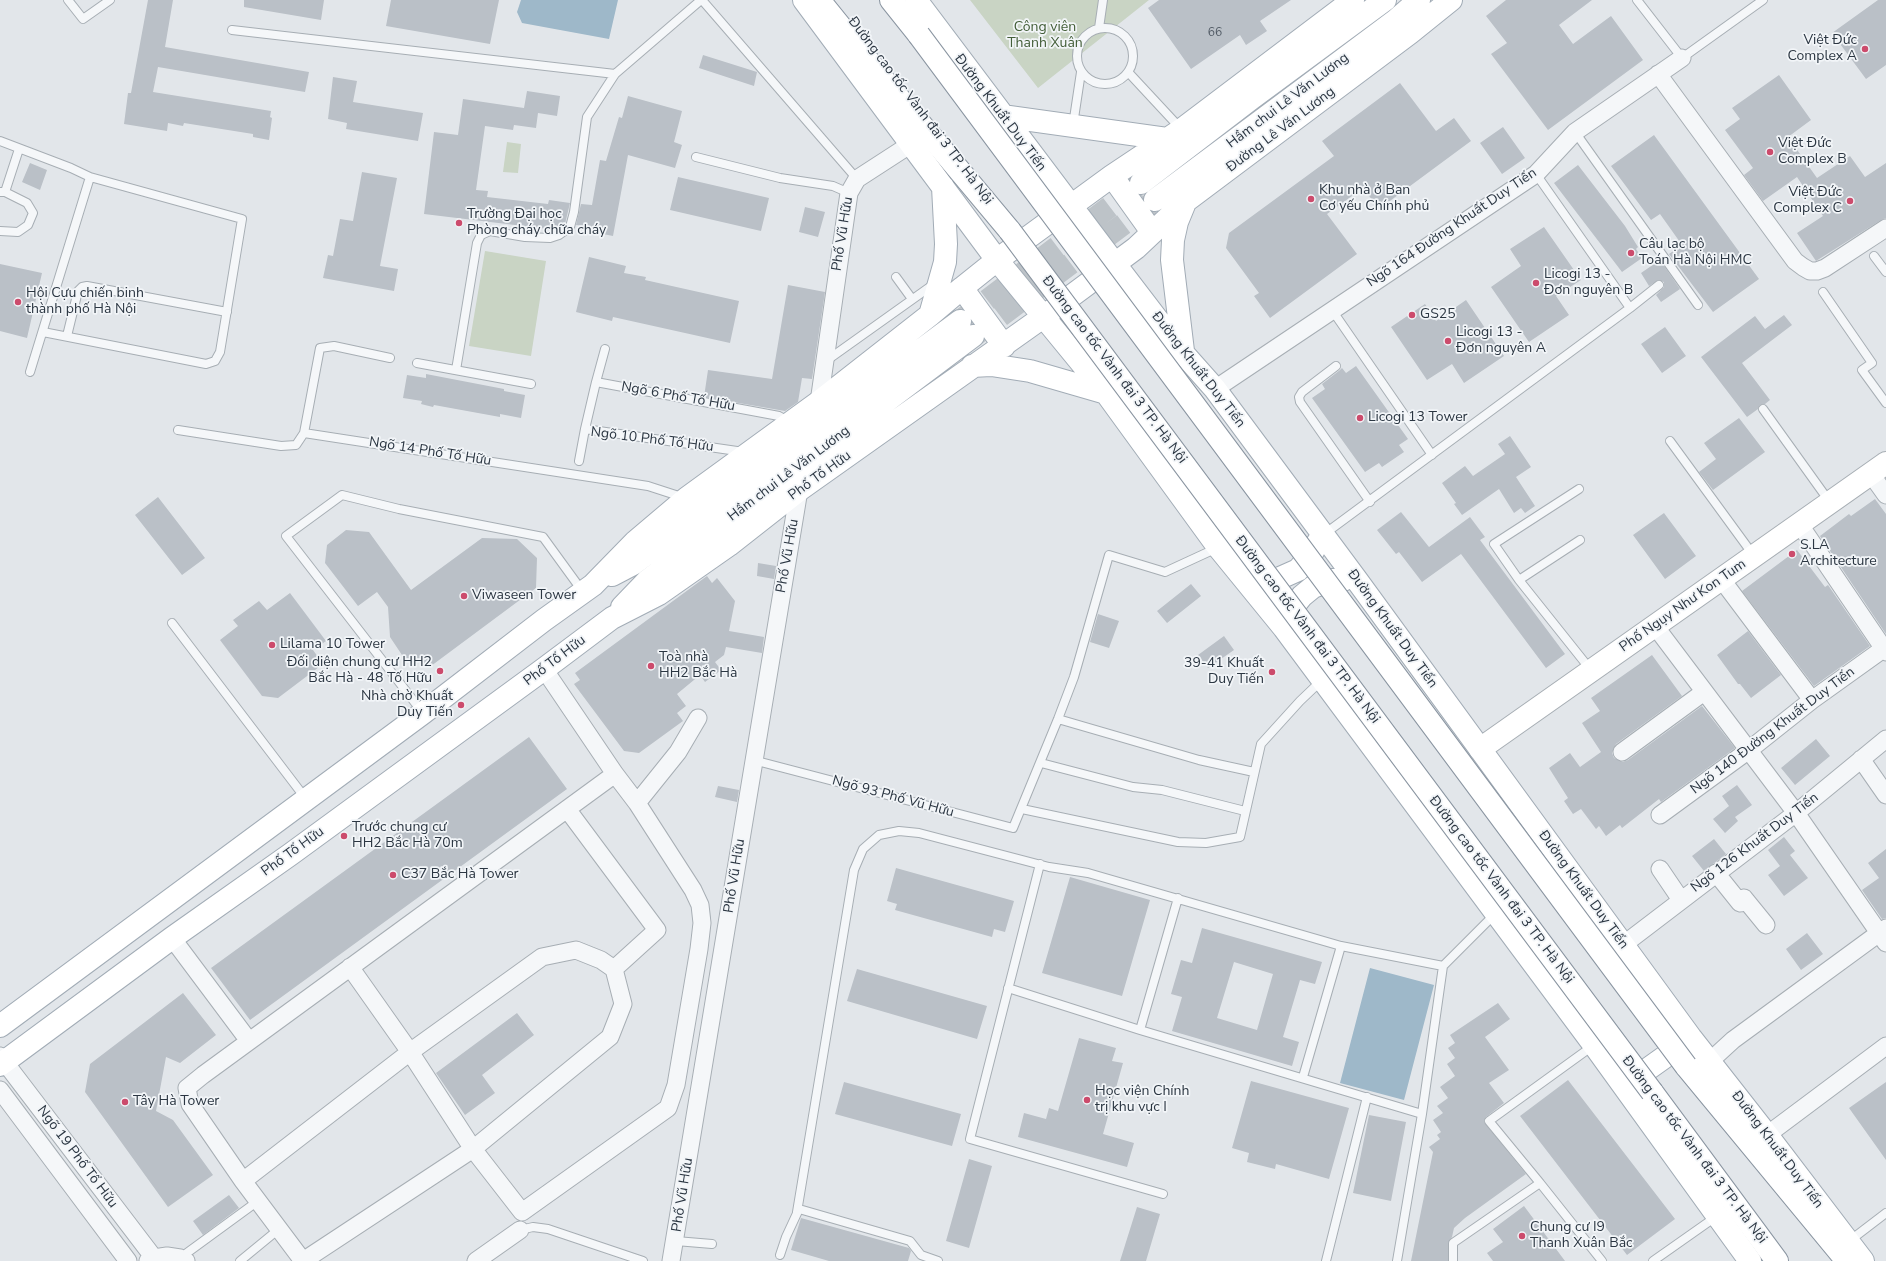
<!DOCTYPE html>
<meta charset="utf-8">
<style>
body{margin:0}
canvas{display:block;background:#e2e6ea}
</style>
<canvas width="1886" height="1261"></canvas>
<script>
const ctx = document.querySelector('canvas').getContext('2d');
ctx.lineJoin = 'round';
function fill(path, color) { ctx.fillStyle = color; ctx.fill(path, 'evenodd'); }
const poly = rows => new Path2D(rows.map(r => 'M' + r).join(''));
function stroke(path, color, width, dash) { ctx.strokeStyle = color; ctx.lineWidth = width; ctx.lineCap = dash ? 'butt' : 'round'; ctx.setLineDash(dash || []); ctx.stroke(path); }
function write(font, color, halo, rows, align = 'center') {
  ctx.font = font + ' "Nunito Sans",sans-serif'; ctx.lineWidth = 3.5; ctx.setLineDash([]); ctx.textBaseline = 'middle'; ctx.strokeStyle = halo; ctx.fillStyle = color; for (const [text, x, y, turn = 0] of rows) {
    ctx.save(); ctx.translate(x, y); ctx.rotate((+turn || 0) * Math.PI / 180); ctx.textAlign = isNaN(turn) ? turn : align; if (halo) ctx.strokeText(text, 0, 0); ctx.fillText(text, 0, 0); ctx.restore();
  }
}
fill(poly([
 [970,0,1149,0,1038,88],
 [507,142,521,144,518,173,503,172],
 [485,251,546,261,531,356,469,346]
]), '#c9d4c4');
fill(poly([
 [521,0,618,0,609,39,522,23,517,12],
 [1370,968,1434,985,1404,1100,1340,1083]
]), '#9eb8c9');
fill(poly([
 [148,0,173,0,165,47,309,72,305,92,158,67,153,92,271,111,270,117,272,118,269,140,253,137,253,134,184,123,183,126,168,123,167,131,124,124,128,93,131,93],
 [244,0,324,0,321,20,244,7],
 [391,0,499,0,490,44,386,26],
 [1159,0,1291,0,1260,21,1267,31,1246,45,1240,35,1191,69,1148,8],
 [1506,0,1592,0,1559,25,1573,44,1611,16,1643,60,1548,130,1491,54,1507,43,1486,16],
 [1878,0,1886,0,1886,65,1866,79,1832,33],
 [703,55,757,72,754,86,699,68],
 [1779,75,1811,120,1788,137,1817,178,1850,156,1865,177,1886,163,1886,218,1881,220,1816,261,1797,233,1823,216,1797,177,1763,201,1744,175,1753,168,1725,130,1740,119,1732,108],
 [333,77,357,81,353,102,423,113,418,141,346,129,347,123,328,119],
 [1400,83,1436,131,1454,118,1471,141,1379,209,1363,188,1327,214,1357,254,1270,318,1254,296,1259,293,1226,248,1229,233,1334,156,1322,141],
 [527,91,560,96,557,116,538,113,536,128,514,125,513,130,485,126,476,190,488,191,487,197,548,204,549,200,570,203,565,224,559,223,559,228,549,226,548,229,424,214,434,132,458,135,463,99,524,108],
 [628,96,682,111,674,142,682,145,675,168,628,155,613,236,588,231,588,226,576,225,581,204,592,205,600,160,606,161,619,117,622,118],
 [1503,127,1525,158,1502,174,1480,143],
 [1654,135,1759,279,1713,312,1669,254,1682,245,1660,214,1651,220,1611,166],
 [30,163,47,170,40,190,22,182],
 [1578,165,1625,226,1638,247,1636,249,1642,258,1622,272,1554,183],
 [362,172,397,178,380,266,398,269,394,291,323,278,328,255,333,256,340,219,353,221],
 [678,177,769,198,761,231,670,210],
 [805,207,825,212,818,237,799,232],
 [1544,227,1581,280,1556,296,1569,315,1529,342,1491,287,1521,266,1510,249],
 [589,257,626,266,624,273,646,277,645,280,739,301,730,343,613,317,612,321,576,312],
 [1660,260,1680,289,1661,302,1656,295,1664,287,1664,282,1658,280,1649,286,1641,273],
 [0,264,42,273,27,338,0,331],
 [788,285,825,292,812,379,802,378,798,402,785,411,704,397,708,370,772,379],
 [1466,300,1504,356,1464,383,1452,364,1427,380,1391,327,1425,304,1436,321],
 [1784,315,1792,325,1742,363,1770,400,1765,404,1760,405,1758,409,1747,417,1701,357,1755,316,1765,329],
 [1665,327,1686,356,1662,373,1641,344],
 [1356,366,1408,439,1399,445,1404,452,1382,467,1379,463,1365,472,1312,398,1325,389,1322,384,1340,370,1342,368,1346,373],
 [426,374,504,389,504,391,525,395,521,418,500,414,500,417,434,405,433,407,421,404,422,401,403,398,407,375,426,378],
 [1739,418,1765,452,1713,490,1699,472,1716,459,1704,443],
 [1510,436,1531,467,1516,477,1535,506,1525,513,1521,508,1514,513,1499,489,1462,515,1454,504,1456,503,1442,483,1465,466,1473,476,1505,454,1498,444],
 [158,497,205,558,182,575,135,515],
 [1875,499,1886,514,1886,634,1820,536,1849,514,1851,516],
 [1401,512,1429,547,1470,517,1485,537,1480,540,1565,654,1546,668,1461,554,1422,582,1399,552,1396,554,1377,530],
 [1664,513,1696,556,1665,579,1633,535],
 [346,530,369,532,411,590,482,538,517,539,537,558,536,588,431,666,404,658,390,637,388,607,377,592,358,606,325,563,327,545],
 [1797,550,1825,587,1828,585,1870,646,1814,686,1742,591],
 [758,563,776,566,774,579,757,576],
 [707,576,712,583,717,578,735,601,729,631,764,637,762,653,726,647,724,655,715,662,721,670,705,682,700,675,677,694,686,706,677,713,683,721,639,753,624,751,574,684,580,680,575,673],
 [1191,584,1201,596,1167,623,1157,611],
 [290,593,326,641,313,650,323,664,278,698,262,696,220,640,238,626,233,620,259,601,267,610],
 [1098,614,1119,621,1109,648,1090,642],
 [1748,631,1781,675,1751,698,1740,684,1738,684,1717,655],
 [1224,636,1234,650,1208,668,1198,655],
 [1652,655,1682,696,1616,744,1612,753,1614,758,1623,762,1628,760,1702,706,1735,748,1661,802,1659,799,1622,828,1620,825,1606,836,1599,826,1596,829,1581,809,1573,814,1564,801,1568,798,1549,768,1570,753,1580,767,1601,752,1582,723,1600,711,1591,698],
 [529,737,567,789,250,1020,211,968],
 [1816,739,1830,756,1795,785,1781,768],
 [1737,785,1752,805,1735,817,1738,821,1725,833,1713,819,1729,806,1722,796],
 [718,786,739,790,737,802,715,797],
 [1784,837,1795,851,1790,855,1808,878,1784,896,1768,875,1780,866,1768,850],
 [1714,839,1726,854,1704,871,1692,856],
 [1886,849,1886,918,1882,919,1862,890,1879,878,1868,863],
 [896,868,1014,901,1005,932,994,929,992,937,895,910,897,904,887,901],
 [1070,877,1150,900,1122,996,1042,973],
 [1202,928,1322,962,1315,984,1300,980,1283,1037,1299,1042,1292,1066,1172,1031,1182,997,1171,994,1181,960,1192,963],
 [1234,962,1273,974,1257,1030,1217,1018],
 [1807,933,1823,954,1801,970,1786,949],
 [857,969,987,1006,977,1039,847,1001],
 [183,993,216,1035,180,1063,166,1057,156,1111,173,1120,213,1175,168,1207,85,1092,90,1064],
 [1498,1003,1510,1019,1485,1037,1509,1070,1489,1083,1504,1103,1486,1117,1484,1122,1526,1174,1465,1218,1454,1228,1452,1237,1448,1243,1448,1261,1411,1261,1433,1152,1429,1147,1440,1139,1437,1135,1441,1132,1433,1120,1443,1113,1437,1106,1448,1098,1440,1087,1455,1076,1447,1064,1455,1058,1448,1048,1455,1043,1450,1035],
 [517,1013,534,1035,482,1075,495,1093,465,1115,436,1073],
 [1079,1038,1116,1048,1112,1061,1123,1063,1103,1134,1134,1143,1127,1167,1018,1137,1024,1113,1046,1119,1049,1108,1058,1111],
 [1568,1080,1675,1219,1627,1255,1520,1116],
 [1251,1081,1349,1108,1329,1179,1276,1164,1275,1169,1247,1162,1249,1153,1232,1148],
 [844,1082,961,1114,952,1146,835,1114],
 [1886,1082,1886,1160,1849,1108],
 [1369,1115,1406,1122,1391,1201,1353,1193],
 [969,1159,992,1166,969,1248,946,1241],
 [229,1195,239,1208,203,1235,193,1221],
 [1524,1206,1565,1261,1493,1261,1487,1253,1503,1242,1493,1229],
 [1137,1207,1160,1214,1146,1261,1120,1261],
 [801,1218,909,1248,911,1251,908,1261,829,1261,791,1250]
]), '#bac0c7');
stroke(poly([
 [961,320,1141,183],
 [974,336,1153,202]
]), '#bdc3c8', 22, [22, 11]);
const lane = poly([
 [68,0,83,19,110,0],
 [702,0,857,179],
 [1637,0,1682,58,1763,0],
 '1077 56a28 28 0 1 1 56 0a28 28 0 1 1-56 0Z',
 [1099,28,1103,0],
 [232,30,615,74],
 [1128,72,1181,129],
 [1073,125,1081,72],
 [1575,132,1698,305],
 [0,141,71,168,90,177,30,372],
 [696,157,780,178,833,186,849,193],
 [0,192,5,192,27,203,33,213,28,225,18,232,0,231],
 [5,192,19,149],
 [1874,256,1886,272],
 [896,277,912,299],
 [1823,292,1872,363,1862,370,1886,403],
 [1630,308,1659,285],
 [1332,310,1432,455],
 [43,332,206,364,215,361,220,352,242,219,90,177],
 [67,336,78,291,82,287,87,286,227,312],
 [605,349,596,382,779,416,788,421],
 [826,361,934,284],
 [417,363,531,384],
 [1336,366,1302,392,1299,397,1300,402,1370,502],
 [456,370,477,243,481,235,490,231,525,237,550,238,559,235,570,227,574,212,587,117,615,74,701,0],
 [1763,409,1829,501],
 [585,429,596,382],
 [178,430,281,446,296,445,304,433,648,486,685,498],
 [304,433,320,348,334,346,390,358],
 [1670,441,1754,556],
 [579,461,585,429,744,452],
 [1579,489,1494,544,1519,580,1590,669],
 [1323,535,1630,308,1536,174],
 [1519,580,1580,540],
 [172,623,306,799],
 [423,713,286,536,342,495,399,509,543,537,583,592],
 [1058,719,1199,760,1254,772],
 [753,760,1013,828,1058,719,1074,677,1109,555,1165,572,1217,548],
 [1041,763,1133,787,1162,790,1245,811],
 [1022,809,1178,842,1206,843,1240,837,1261,744,1300,701,1321,681],
 [1040,864,970,1139,1163,1194],
 [1008,988,1140,1030,1422,1114],
 [1140,1030,1178,898],
 [1303,1077,1341,946],
 [1540,1183,1602,1261],
 [797,1212,854,870,863,849,879,835,899,831,919,833,1049,867,1088,873,1341,946,1443,966,1495,914],
 [520,1230,533,1227,548,1229,643,1261],
 [676,1241,712,1244],
 [1848,1242,1886,1213],
 [780,1255,786,1237,799,1209,910,1241,921,1255,938,1261],
 [180,1258,258,1201],
 [240,1261,279,1229],
 [1326,1261,1367,1097],
 [1397,1261,1422,1114,1443,966],
 [1453,1261,1453,1243,1540,1183,1489,1121,1594,1045],
 [1653,1261,1717,1216]
]);
const street = poly([
 [1658,74,1795,261,1803,267,1810,271,1817,271,1825,268,1886,228],
 [1215,389,1536,174,1575,132,1682,58],
 [819,402,849,193,857,179,911,144],
 [1871,474,1886,495],
 [1800,525,1886,652],
 [1722,580,1812,700],
 [1655,626,1796,813,1886,943],
 [1622,752,1704,692],
 [1861,759,1886,795],
 [637,803,678,752,698,718],
 [567,809,657,930,614,969],
 [1660,815,1749,750,1812,700,1886,647],
 [1660,869,1681,900],
 [1716,873,1740,903,1744,898,1766,925],
 [172,938,249,1041],
 [1623,945,1796,813,1886,739],
 [350,967,410,1052,473,1149,522,1212,668,1108,676,1085,699,949,702,923,700,905,693,890,637,803,615,774,544,669],
 [0,1056,154,1258],
 [1709,1062,1733,1040,1886,928],
 [0,1090,128,1261],
 [1767,1135,1886,1046],
 [243,1181,410,1052,542,957,576,950,601,960,614,969,623,1004,610,1037,473,1149,303,1261],
 [148,1261,154,1258,167,1256,180,1258,186,1261],
 [303,1261,243,1181,190,1104,187,1088,203,1075,615,774],
 [476,1261,520,1230],
 [671,1261,799,490]
]);
const secondary = poly([
 [1480,749,1886,463]
]);
const primary = poly([
 [804,0,997,260,1106,393,1218,547,1284,628,1594,1045,1750,1261],
 [916,0,1115,264,1183,353,1215,389,1356,579,1691,1038,1767,1135,1863,1261],
 [1002,116,1167,139],
 [1112,176,1152,232],
 [1141,183,1252,98,1385,0],
 [1155,200,1396,20,1419,0],
 [962,288,1004,346],
 [930,315,945,262,946,244,943,187],
 [1183,351,1172,260,1173,240,1177,222,1184,205],
 [972,366,991,365,1030,371,1106,393],
 [612,575,633,564,960,321],
 [1253,585,1280,578,1298,570,1311,555,1318,542],
 [622,607,647,581,973,336],
 [1285,625,1290,611,1302,596,1313,587,1332,580,1343,580],
 [0,1026,423,713,544,620,593,585,635,542,687,498,819,402,930,315,962,288,997,260,1112,176,1181,130,1353,0],
 [0,1065,172,938,291,854,544,669,612,618,659,594,729,545,799,490,1043,317,1136,248,1186,201,1410,33,1451,0],
 [1624,1086,1690,1039]
]);
const highway = poly([
 [819,0,882,78,1010,231],
 [891,0,919,35],
 [1686,1066,1847,1261],
 [1652,1092,1777,1261]
]);
stroke(lane, '#a7aeb4', 10);
stroke(street, '#a7aeb4', 19);
stroke(secondary, '#a7aeb4', 24);
stroke(primary, '#a2acb6', 24);
stroke(highway, '#8a95a1', 24);
stroke(lane, '#f5f7f9', 8);
stroke(street, '#f5f7f9', 17);
stroke(secondary, '#fff', 22);
stroke(primary, '#fff', 22);
stroke(highway, '#fff', 22);
const highwayBridge = poly([
 [919,35,1686,1066],
 [1010,231,1652,1092]
]);
stroke(highwayBridge, '#8a95a1', 24, []);
stroke(highwayBridge, '#fff', 22);
for (const [x, y, r, color] of [
 [1865,49,4,"#cc4b6c"],
 [1770,152,4,"#cc4b6c"],
 [1311,199,4,"#cc4b6c"],
 [1850,201,4,"#cc4b6c"],
 [459,223,4,"#cc4b6c"],
 [1631,253,4,"#cc4b6c"],
 [1536,283,4,"#cc4b6c"],
 [18,302,4,"#cc4b6c"],
 [1412,315,4,"#cc4b6c"],
 [1448,341,4,"#cc4b6c"],
 [1360,418,4,"#cc4b6c"],
 [1792,554,4,"#cc4b6c"],
 [464,596,4,"#cc4b6c"],
 [272,645,4,"#cc4b6c"],
 [651,666,4,"#cc4b6c"],
 [440,671,4,"#cc4b6c"],
 [1272,672,4,"#cc4b6c"],
 [461,705,4,"#cc4b6c"],
 [344,836,4,"#cc4b6c"],
 [393,875,4,"#cc4b6c"],
 [1087,1100,4,"#cc4b6c"],
 [125,1102,4,"#cc4b6c"],
 [1522,1236,4,"#cc4b6c"]
]) { const dot = new Path2D(); dot.arc(x, y, r, 0, 2 * Math.PI); ctx.fillStyle = color; ctx.fill(dot); stroke(dot, '#f2f5f8', 1.5); }
write('12px', '#4f5863', null, [
 ["66",1215,33]
]);
write('14px', '#435e38', '#f2f5f8', [
 ["Công viên",1045,28],
 ["Thanh Xuân",1045,44]
]);
write('14px', '#2b3642', '#f2f5f8', [
 ["Việt Đức",1857,41,"right"],
 ["Complex A",1857,57,"right"],
 ["Việt Đức",1778,144],
 ["Complex B",1778,160],
 ["Khu nhà ở Ban",1319,191],
 ["Cơ yếu Chính phủ",1319,207],
 ["Việt Đức",1842,193,"right"],
 ["Complex C",1842,209,"right"],
 ["Trường Đại học",467,215],
 ["Phòng cháy chữa cháy",467,231],
 ["Câu lạc bộ",1639,245],
 ["Toán Hà Nội HMC",1639,261],
 ["Licogi 13 -",1544,275],
 ["Đơn nguyên B",1544,291],
 ["Hội Cựu chiến binh",26,294],
 ["thành phố Hà Nội",26,310],
 ["GS25",1420,315],
 ["Licogi 13 -",1456,333],
 ["Đơn nguyên A",1456,349],
 ["Licogi 13 Tower",1368,418],
 ["S.LA",1800,546],
 ["Architecture",1800,562],
 ["Viwaseen Tower",472,596],
 ["Lilama 10 Tower",280,645],
 ["Toà nhà",659,658],
 ["HH2 Bắc Hà",659,674],
 ["Đối diện chung cư HH2",432,663,"right"],
 ["Bắc Hà - 48 Tố Hữu",432,679,"right"],
 ["39-41 Khuất",1264,664,"right"],
 ["Duy Tiến",1264,680,"right"],
 ["Nhà chờ Khuất",453,697,"right"],
 ["Duy Tiến",453,713,"right"],
 ["Trước chung cư",352,828],
 ["HH2 Bắc Hà 70m",352,844],
 ["C37 Bắc Hà Tower",401,875],
 ["Học viện Chính",1095,1092],
 ["trị khu vực I",1095,1108],
 ["Tây Hà Tower",133,1102],
 ["Chung cư I9",1530,1228],
 ["Thanh Xuân Bắc",1530,1244]
], 'left');
write('14px', '#2b3642', '#f2f5f8', [
 ["Hầm chui Lê Văn Lương",1288,101,-37],
 ["Đường cao tốc Vành đai 3 TP. Hà Nội",920,111,53],
 ["Đường Khuất Duy Tiến",1000,113,53],
 ["Đường Lê Văn Lương",1281,130,-37],
 ["Ngõ 164 Đường Khuất Duy Tiến",1452,228,-34],
 ["Phố Vũ Hữu",843,234,-81],
 ["Đường cao tốc Vành đai 3 TP. Hà Nội",1114,370,53],
 ["Đường Khuất Duy Tiến",1198,370,52],
 ["Ngõ 6 Phố Tố Hữu",678,397,10],
 ["Ngõ 10 Phố Tố Hữu",652,440,7],
 ["Ngõ 14 Phố Tố Hữu",430,452,9],
 ["Hầm chui Lê Văn Lương",789,474,-37],
 ["Phố Tố Hữu",820,476,-36],
 ["Phố Vũ Hữu",788,556,-80],
 ["Phố Ngụy Như Kon Tum",1683,606,-35],
 ["Đường Khuất Duy Tiến",1392,629,54],
 ["Đường cao tốc Vành đai 3 TP. Hà Nội",1307,630,53],
 ["Phố Tố Hữu",555,661,-37],
 ["Ngõ 140 Đường Khuất Duy Tiến",1773,731,-37],
 ["Ngõ 93 Phố Vũ Hữu",893,797,15],
 ["Ngõ 126 Khuất Duy Tiến",1755,843,-37],
 ["Phố Tố Hữu",293,852,-36],
 ["Phố Vũ Hữu",735,876,-81],
 ["Đường cao tốc Vành đai 3 TP. Hà Nội",1501,890,53],
 ["Đường Khuất Duy Tiến",1583,890,54],
 ["Đường cao tốc Vành đai 3 TP. Hà Nội",1694,1150,53],
 ["Đường Khuất Duy Tiến",1777,1150,53],
 ["Ngõ 19 Phố Tố Hữu",77,1157,53],
 ["Phố Vũ Hữu",683,1195,-81]
]);
</script>
